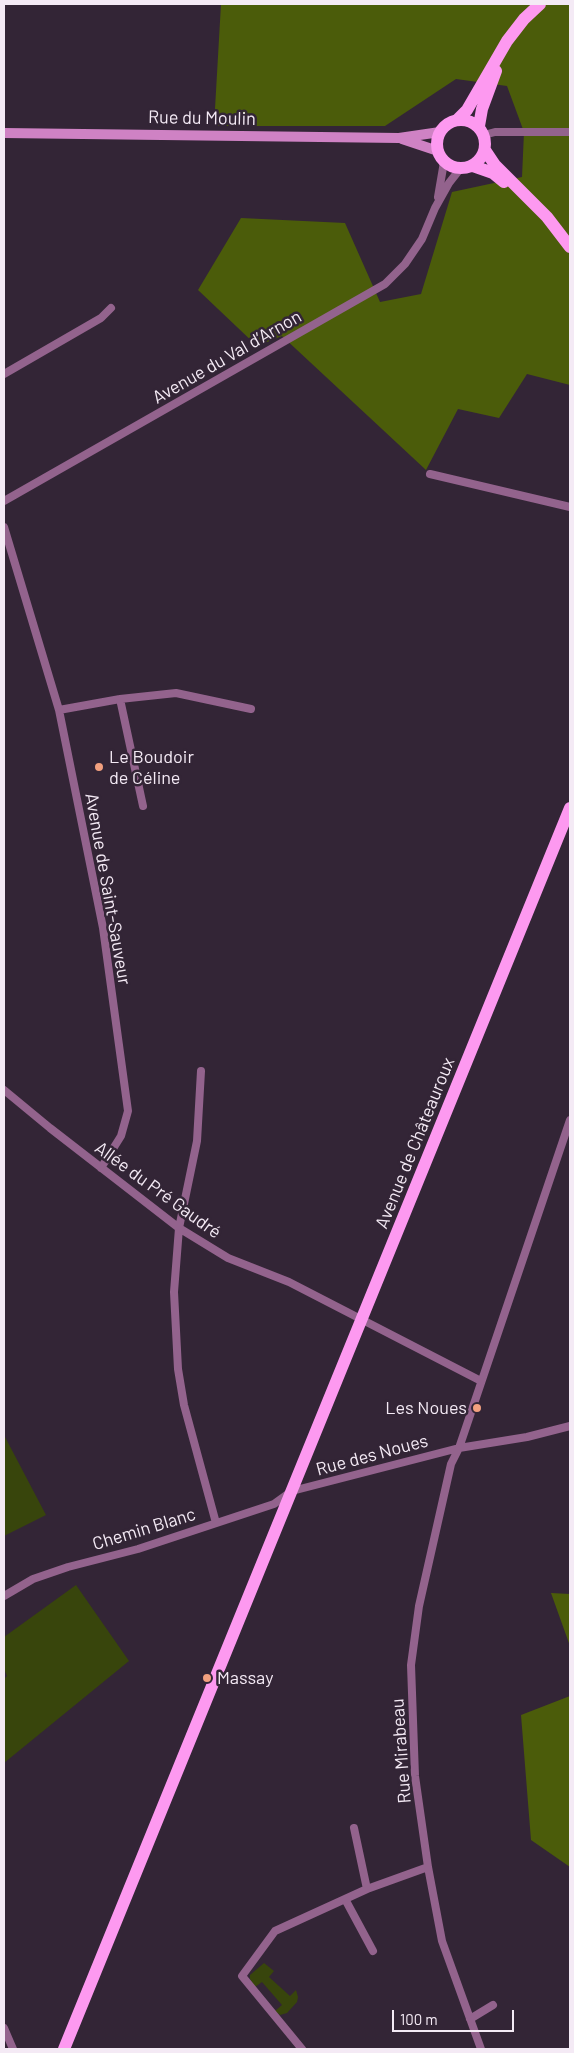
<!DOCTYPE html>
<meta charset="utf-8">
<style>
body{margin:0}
#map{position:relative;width:574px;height:2053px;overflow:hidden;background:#332536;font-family:Barlow,sans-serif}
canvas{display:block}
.frame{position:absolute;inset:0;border:5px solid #f4eaf5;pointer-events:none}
.scale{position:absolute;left:392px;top:2010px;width:122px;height:22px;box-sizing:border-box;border:2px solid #f4eaf5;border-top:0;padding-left:6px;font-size:15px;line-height:18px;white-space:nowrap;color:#f4eaf5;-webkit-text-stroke:4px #332536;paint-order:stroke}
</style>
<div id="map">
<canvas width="574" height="2053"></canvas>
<div class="frame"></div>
<div class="scale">100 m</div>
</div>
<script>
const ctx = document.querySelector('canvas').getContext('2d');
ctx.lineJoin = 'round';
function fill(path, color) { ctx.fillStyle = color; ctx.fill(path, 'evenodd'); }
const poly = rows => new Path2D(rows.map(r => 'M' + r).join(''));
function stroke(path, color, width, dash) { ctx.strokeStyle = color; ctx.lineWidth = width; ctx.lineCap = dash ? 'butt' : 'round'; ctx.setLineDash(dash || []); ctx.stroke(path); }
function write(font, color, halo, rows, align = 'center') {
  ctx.font = font + ' Barlow,sans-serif'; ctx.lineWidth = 5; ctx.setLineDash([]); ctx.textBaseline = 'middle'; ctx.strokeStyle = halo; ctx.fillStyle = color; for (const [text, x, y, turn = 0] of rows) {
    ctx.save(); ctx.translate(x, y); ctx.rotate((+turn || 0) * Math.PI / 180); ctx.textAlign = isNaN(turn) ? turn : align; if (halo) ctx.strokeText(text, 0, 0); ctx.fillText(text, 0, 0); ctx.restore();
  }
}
fill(poly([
 [4,1435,46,1515,4,1536],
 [76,1585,129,1661,4,1763,4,1679,7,1676,4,1669,4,1637],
 [264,1963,274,1971,269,1977,290,1996,296,1990,298,1997,297,2002,287,2013,280,2015,275,2011,282,2005,262,1982,255,1987,250,1979,250,1975]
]), '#38450c');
fill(poly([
 [221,4,570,4,570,385,527,374,499,418,458,409,426,470,282,336,257,346,198,290,241,218,345,223,380,302,421,294,452,192,522,177,524,132,507,86,456,79,385,126,214,126],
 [551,1593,570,1594,570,1646],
 [570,1696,570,1867,531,1840,521,1715]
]), '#4b5c0a');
stroke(poly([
 [484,135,495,132,570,132],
 [438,197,444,162],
 [4,374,101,318,111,308],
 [430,474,570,507],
 [4,501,385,284,405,264,422,239,435,208,449,183,460,169],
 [4,527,59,710,103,928,128,1111,121,1136,101,1168],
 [120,699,143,806],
 [59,710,120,699,176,693,251,709],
 [201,1071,197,1141,179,1228,174,1292,178,1369,184,1405,216,1523],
 [4,1090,50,1128,179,1228,228,1258,289,1282,481,1381],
 [4,1596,33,1579,68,1567,138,1549,274,1504,292,1491,459,1448,527,1437,570,1426],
 [354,1828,367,1889],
 [345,1899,373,1951],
 [470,2019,493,2005],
 [4,2028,13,2049],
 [302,2049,242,1976,275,1931,367,1889,428,1867],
 [481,2049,442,1941,428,1867,415,1776,411,1665,419,1606,451,1464,459,1448,570,1120]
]), '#93638d', 8);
stroke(poly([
 [4,133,399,138,440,132],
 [402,139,438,151]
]), '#cf82c4', 10);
stroke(poly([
 [458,119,467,110,507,41,524,19,540,4],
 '437 144a24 24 0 1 1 48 0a24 24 0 1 1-48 0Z',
 [479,126,482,109,496,71],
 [485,150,495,165,547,217,570,247],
 [473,166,493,173,504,182],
 [64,2049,570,808]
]), '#fd99f0', 12);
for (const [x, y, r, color] of [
 [99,767,5,"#f2a07f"],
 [477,1408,5,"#f2a07f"],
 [207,1678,5,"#f2a07f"]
]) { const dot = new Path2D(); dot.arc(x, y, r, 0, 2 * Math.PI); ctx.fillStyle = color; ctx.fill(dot); stroke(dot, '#332536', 2); }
write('18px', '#f4eaf5', '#332536', [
 ["Rue du Moulin",202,118,1],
 ["Avenue du Val d’Arnon",227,357,-30],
 ["Avenue de Saint-Sauveur",108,889,80],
 ["Avenue de Châteauroux",415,1143,-68],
 ["Allée du Pré Gaudré",158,1190,36],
 ["Rue des Noues",372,1455,-15],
 ["Chemin Blanc",144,1529,-17],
 ["Rue Mirabeau",401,1751,-94]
]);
write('18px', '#f4eaf5', '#332536', [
 ["Le Boudoir",109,757],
 ["de Céline",109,778],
 ["Les Noues",467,1408,"right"],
 ["Massay",217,1678]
], 'left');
</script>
